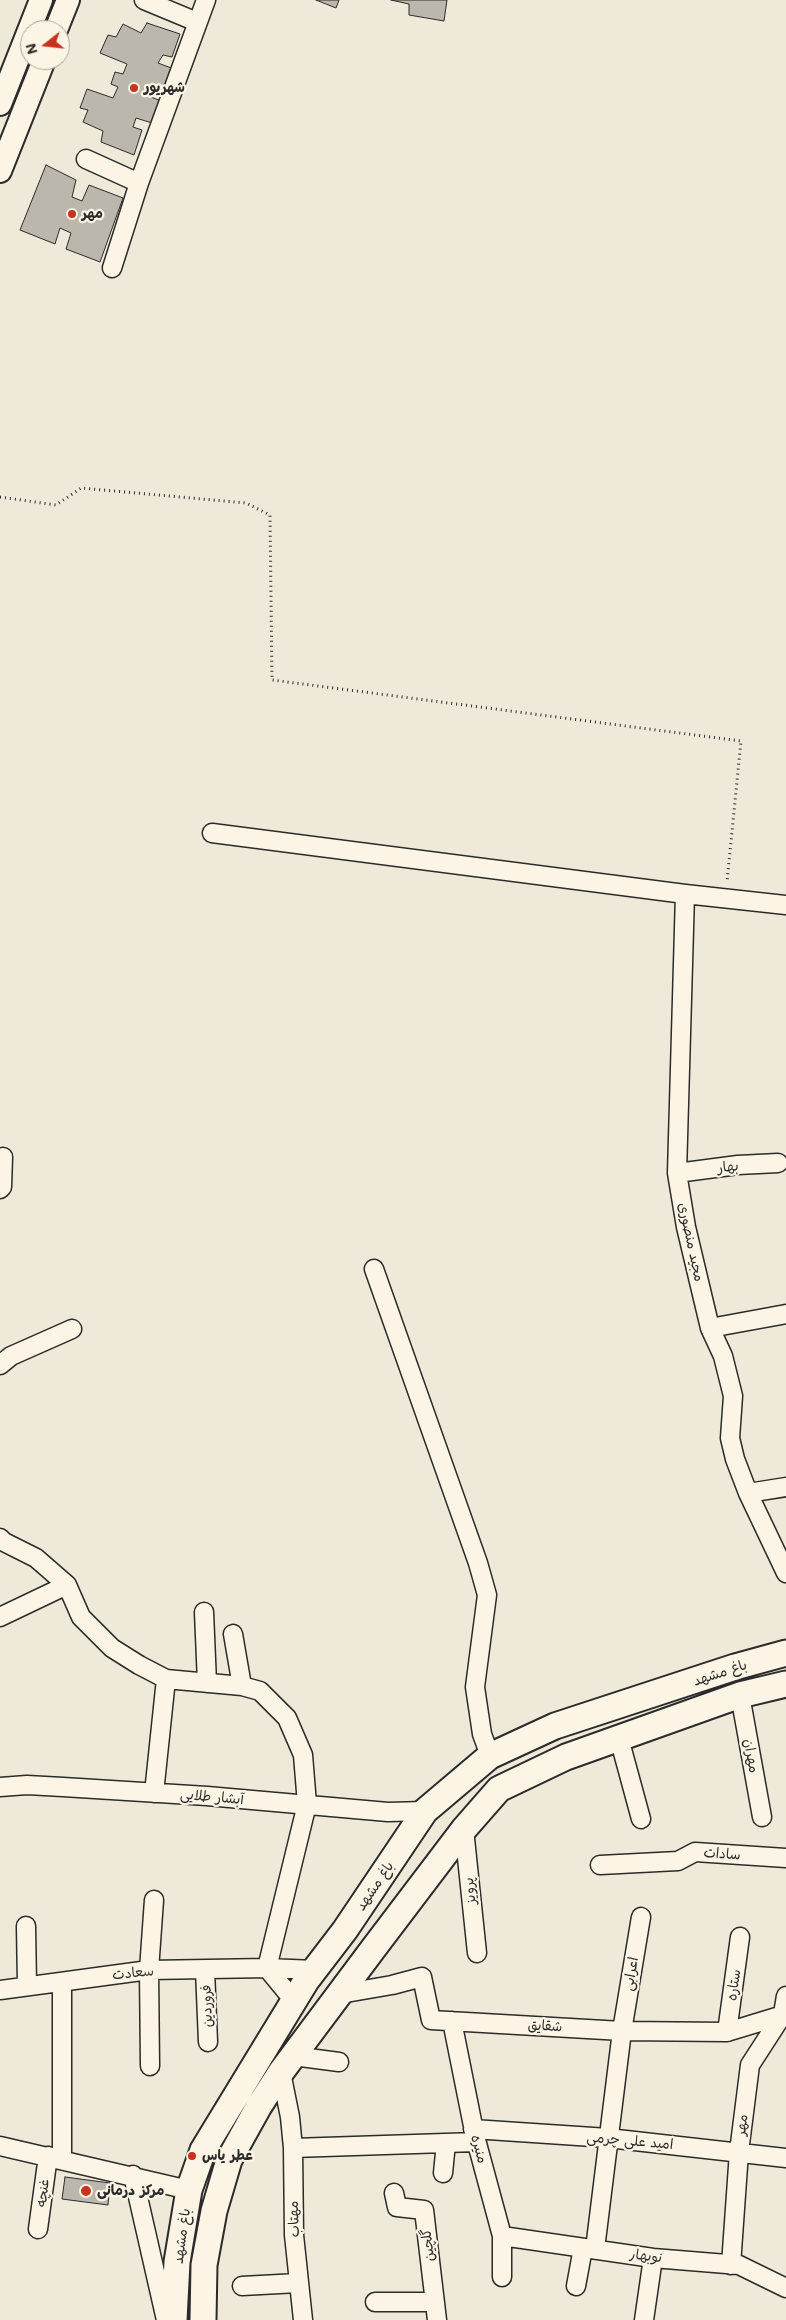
<!DOCTYPE html>
<meta charset="utf-8">
<style>
body{margin:0}
#map{position:relative;width:786px;height:2320px;overflow:hidden;background:#efe9da;font-family:Mali,sans-serif}
canvas{display:block}
.north{position:absolute;left:20px;top:20px;width:50px;height:50px;box-sizing:border-box;background:#fcf5e5;border:1px solid #a8a49b;border-radius:50%;rotate:254deg;font-size:14px;font-weight:700;line-height:20px;text-align:center;color:#2b2b2b}
.north::after{content:'';display:block;margin:auto;width:18px;height:22px;background:#c8321e;clip-path:polygon(50% 0,100% 100%,50% 72%,0 100%)}
</style>
<div id="map">
<canvas width="786" height="2320"></canvas>
<div class="north">N</div>
</div>
<script>
const ctx = document.querySelector('canvas').getContext('2d');
ctx.lineJoin = 'round';
function fill(path, color) { ctx.fillStyle = color; ctx.fill(path, 'evenodd'); }
const poly = rows => new Path2D(rows.map(r => 'M' + r).join(''));
function stroke(path, color, width, dash) { ctx.strokeStyle = color; ctx.lineWidth = width; ctx.lineCap = dash ? 'butt' : 'round'; ctx.setLineDash(dash || []); ctx.stroke(path); }
function write(font, color, halo, rows, align = 'center') {
  ctx.font = font + ' Mali,"Playpen Sans Arabic",sans-serif'; ctx.lineWidth = 4.5; ctx.setLineDash([]); ctx.textBaseline = 'middle'; ctx.strokeStyle = halo; ctx.fillStyle = color; for (const [text, x, y, turn = 0] of rows) {
    ctx.save(); ctx.translate(x, y); ctx.rotate((+turn || 0) * Math.PI / 180); ctx.textAlign = isNaN(turn) ? turn : align; if (halo) ctx.strokeText(text, 0, 0); ctx.fillText(text, 0, 0); ctx.restore();
  }
}
const building = poly([
 [316,0,339,0,336,8,316,0],
 [391,0,447,0,444,21,409,15,409,4,391,0],
 [147,23,180,34,172,57,163,55,158,63,174,69,166,91,151,85,146,95,161,101,152,123,136,118,133,127,142,130,134,155,101,142,103,131,83,122,88,110,80,108,87,89,113,98,118,87,111,84,115,72,123,74,127,64,100,53,108,35,116,37,123,24,141,33,147,23],
 [46,165,76,180,72,197,82,201,89,185,123,198,100,262,66,249,71,233,60,228,55,244,20,230,46,165],
 [65,2177,110,2183,108,2205,62,2199,65,2177]
]);
fill(building, '#bcb7ac');
stroke(building, '#2b2b2b', 1);
const minor = poly([
 [144,0,197,22],
 [86,159,139,183],
 [112,268,139,183,206,0],
 [212,833,685,894,786,905],
 [685,894,677,1173,686,1227,710,1328,723,1356,733,1396,730,1438,735,1459,748,1493,786,1573],
 [677,1173,738,1165,778,1163],
 [0,1189,2,1187,3,1157],
 [374,1269,478,1563,487,1595,475,1687,482,1734,490,1756],
 [710,1328,786,1314],
 [0,1365,11,1356,72,1329],
 [748,1493,786,1487],
 [0,1538,4,1542,36,1558,67,1585,81,1617,112,1648,139,1665,166,1679,242,1686,260,1691,287,1718,303,1755,307,1804,267,1968],
 [204,1612,207,1683],
 [0,1617,67,1585],
 [233,1634,242,1686],
 [740,1695,762,1817],
 [619,1738,641,1819],
 [0,1787,27,1785,63,1787,207,1796,388,1812,425,1811],
 [154,1793,166,1679],
 [464,1829,477,1953],
 [600,1865,678,1861,695,1852,786,1858],
 [26,1926,27,1985],
 [267,1968,295,2002],
 [205,1970,208,2042],
 [0,1990,149,1970,267,1968,315,1970],
 [340,1994,392,1985,422,1977,431,2020,622,2031,727,2032,786,2014],
 [452,2021,475,2136,502,2236,502,2277],
 [727,2032,740,1937],
 [293,2056,339,2062],
 [150,2066,149,1970,154,1900],
 [281,2072,290,2117,293,2148,294,2235,303,2320],
 [473,2129,608,2138,786,2158],
 [0,2146,189,2190],
 [293,2148,476,2142],
 [62,2159,62,1982],
 [443,2173,446,2143],
 [133,2175,166,2320],
 [394,2193,397,2207,424,2210,437,2320],
 [38,2229,48,2156],
 [502,2236,653,2258,739,2265,786,2288],
 [595,2249,622,2031,641,1917],
 [731,2265,739,2152,750,2065,783,2014,786,1996],
 [242,2286,298,2283],
 [576,2286,583,2248],
 [375,2302,435,2302],
 [644,2320,653,2258]
]);
const tertiary = poly([
 [56,30,68,0],
 [0,104,41,0],
 [0,171,44,60]
]);
const secondary = poly([
 [174,2320,177,2262,189,2190,203,2150,306,1981,345,1930,425,1811,490,1756,555,1726,735,1667,786,1653],
 [203,2320,204,2265,214,2211,229,2160,259,2106,281,2072,373,1949,464,1829,499,1789,566,1757,740,1695,786,1684]
]);
stroke(minor, '#2b2b2b', 21);
stroke(tertiary, '#2b2b2b', 26);
stroke(secondary, '#2b2b2b', 29);
stroke(poly([
 [0,497,56,505,81,488,246,503,270,515,272,680,741,741,727,882]
]), '#2b2b2b', 3, [1, 4]);
stroke(minor, '#fcf5e5', 18);
stroke(tertiary, '#fcf5e5', 22);
stroke(secondary, '#fcf5e5', 25);
for (const [x, y, r, color] of [
 [134,88,5,"#c8321e"],
 [72,214,5,"#c8321e"],
 [192,2156,5,"#c8321e"],
 [86,2191,6,"#c8321e"]
]) { const dot = new Path2D(); dot.arc(x, y, r, 0, 2 * Math.PI); ctx.fillStyle = color; ctx.fill(dot); stroke(dot, '#fcf5e5', 2); }
write('bold 14px', '#2b2b2b', '#fcf5e5', [
 ["شهریور",144,88],
 ["مهر",82,214],
 ["عطر یاس",202,2156],
 ["مرکز درمانی",97,2191]
], 'left');
write('14px', '#2b2b2b', '#fcf5e5', [
 ["بهار",728,1167,-6],
 ["مجید منصوری",691,1242,78],
 ["باغ مشهد",720,1673,-18],
 ["مهران",751,1756,80],
 ["آبشار طلایی",212,1797,5],
 ["سادات",722,1854,4],
 ["باغ مشهد",375,1886,-56],
 ["پرویز",470,1891,-96],
 ["سعادت",133,1973,-6],
 ["اعرابی",631,1974,-80],
 ["ستاره",734,1985,-82],
 ["فروردین",207,2006,-92],
 ["شقایق",545,2026,3],
 ["مهر",742,2125,-83],
 ["امید علی چرمی",630,2141,5],
 ["منیره",479,2149,75],
 ["غنچه",43,2193,-83],
 ["مهتاب",294,2219,-92],
 ["باغ مشهد",182,2236,-82],
 ["گلچین",428,2245,-97],
 ["نوبهار",646,2256,7]
]);
</script>
